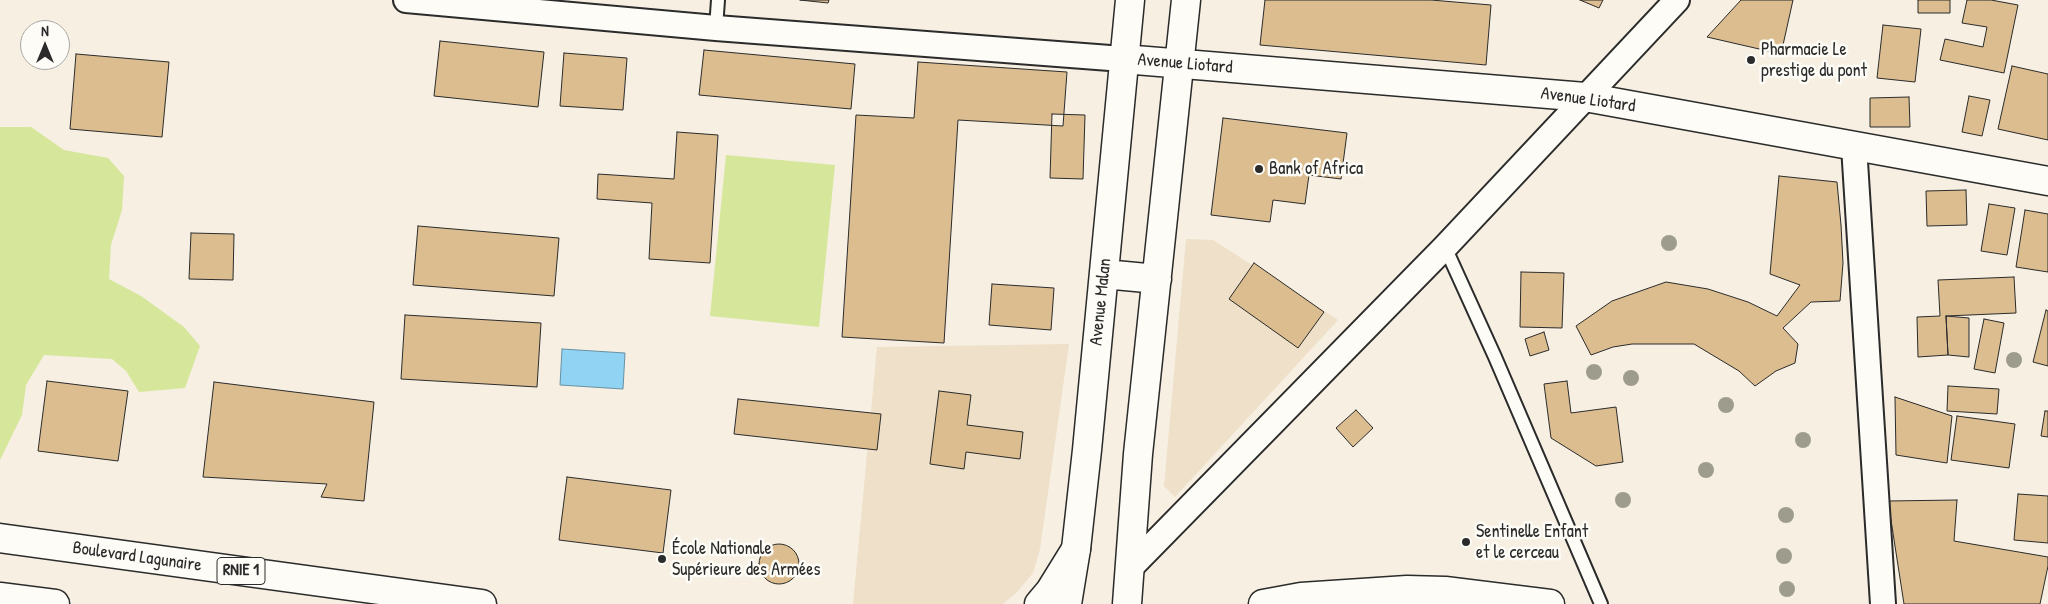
<!DOCTYPE html>
<meta charset="utf-8">
<style>
body{margin:0}
#map{position:relative;width:2048px;height:604px;overflow:hidden;background:#f6efe2;font-family:"Patrick Hand",sans-serif}
canvas{display:block}
.north{position:absolute;left:20px;top:20px;width:50px;height:50px;box-sizing:border-box;background:#fdfcf7;border:1px solid #a9a8a5;border-radius:50%;rotate:0deg;font-size:14px;font-weight:700;line-height:20px;text-align:center;color:#2b2b2b}
.north::after{content:'';display:block;margin:auto;width:18px;height:22px;background:#2b2b2b;clip-path:polygon(50% 0,100% 100%,50% 72%,0 100%)}
</style>
<div id="map">
<canvas width="2048" height="604"></canvas>
<div class="north">N</div>
</div>
<script>
const ctx = document.querySelector('canvas').getContext('2d');
ctx.lineJoin = 'round';
function fill(path, color) { ctx.fillStyle = color; ctx.fill(path, 'evenodd'); }
const poly = rows => new Path2D(rows.map(r => 'M' + r).join(''));
function stroke(path, color, width, dash) { ctx.strokeStyle = color; ctx.lineWidth = width; ctx.lineCap = dash ? 'butt' : 'round'; ctx.setLineDash(dash || []); ctx.stroke(path); }
function write(font, color, halo, rows, align = 'center') {
  ctx.font = font + ' "Patrick Hand",sans-serif'; ctx.lineWidth = 5; ctx.setLineDash([]); ctx.textBaseline = 'middle'; ctx.strokeStyle = halo; ctx.fillStyle = color; for (const [text, x, y, turn = 0] of rows) {
    ctx.save(); ctx.translate(x, y); ctx.rotate((+turn || 0) * Math.PI / 180); ctx.textAlign = isNaN(turn) ? turn : align; if (halo) ctx.strokeText(text, 0, 0); ctx.fillText(text, 0, 0); ctx.restore();
  }
}
fill(poly([
 [1186,239,1213,240,1338,320,1175,497,1164,486],
 [1069,344,1040,549,1033,573,1017,592,1003,604,853,604,877,347]
]), '#eee0c9');
fill(poly([
 [0,127,31,127,64,150,108,158,124,176,122,210,111,245,109,279,141,296,184,327,200,346,185,388,139,392,126,371,112,359,44,355,26,385,22,415,0,460],
 [726,155,835,165,819,327,710,316]
]), '#d6e79b');
const water = poly([
 [562,349,625,353,623,389,560,385,562,349]
]);
fill(water, '#91d3f3');
stroke(water, '#6890a3', 1);
const building = poly([
 [800,0,829,0,828,3,800,0],
 [1265,0,1431,0,1491,5,1486,65,1260,45,1265,0],
 [1580,0,1603,0,1599,8,1580,0],
 [1741,0,1793,0,1781,54,1707,37,1741,0],
 [1918,0,1950,0,1950,13,1918,13,1918,0],
 [1967,0,1991,0,2018,5,2004,73,1940,60,1945,39,1983,47,1987,27,1962,23,1967,0],
 [1883,25,1921,29,1915,82,1877,78,1883,25],
 [440,41,544,52,538,107,434,96,440,41],
 [704,50,855,64,851,109,699,95,704,50],
 [564,53,627,58,623,110,560,106,564,53],
 [76,54,169,62,162,137,70,129,76,54],
 [918,62,1067,72,1063,126,958,120,944,343,842,337,856,115,914,118,918,62],
 [2012,66,2048,74,2048,140,1998,129,2012,66],
 [1969,96,1990,100,1982,136,1962,132,1969,96],
 [1909,97,1910,127,1870,127,1870,98,1909,97],
 [1052,114,1085,115,1083,179,1050,178,1052,114],
 [1223,118,1347,133,1341,179,1309,175,1305,204,1273,200,1270,222,1211,215,1223,118],
 [677,132,718,135,710,263,649,259,652,203,597,199,598,174,674,179,677,132],
 [1779,176,1837,182,1841,225,1843,263,1840,301,1811,302,1783,328,1798,344,1795,363,1776,371,1755,386,1739,371,1694,344,1632,344,1613,347,1591,355,1576,326,1612,301,1666,282,1708,289,1748,302,1777,316,1800,285,1770,274,1779,176],
 [1966,190,1967,225,1927,226,1926,191,1966,190],
 [1989,204,2015,208,2007,255,1981,251,1989,204],
 [2025,210,2048,214,2048,272,2016,267,2025,210],
 [418,226,559,238,554,296,413,285,418,226],
 [191,233,234,234,233,280,189,279,191,233],
 [1254,263,1324,312,1298,348,1229,299,1254,263],
 [1521,272,1564,273,1562,328,1520,327,1521,272],
 [2014,277,2016,313,1946,316,1948,355,1918,357,1917,317,1940,316,1938,280,2014,277],
 [992,284,1054,288,1051,330,989,325,992,284],
 [2046,310,2048,311,2048,366,2033,362,2046,310],
 [405,315,541,323,537,387,401,379,405,315],
 [1946,316,1969,318,1969,357,1948,355,1946,316],
 [1984,319,2004,323,1995,373,1974,369,1984,319],
 [1544,332,1549,350,1530,356,1525,339,1544,332],
 [47,381,128,391,118,461,38,451,47,381],
 [1567,381,1571,413,1616,407,1623,462,1596,466,1551,438,1544,384,1567,381],
 [214,382,374,402,364,501,321,497,327,484,203,477,214,382],
 [1948,386,1999,389,1997,414,1947,411,1948,386],
 [939,391,971,395,967,425,1023,432,1020,459,966,452,964,469,930,464,939,391],
 [1895,397,1952,416,1947,463,1896,455,1895,397],
 [738,399,881,414,877,450,734,434,738,399],
 [1356,410,1373,428,1353,447,1336,428,1356,410],
 [2045,411,2048,411,2048,437,2041,436,2045,411],
 [1957,416,2015,424,2009,468,1951,460,1957,416],
 [567,477,671,490,663,553,559,540,567,477],
 [2018,494,2048,496,2048,543,2014,540,2018,494],
 [1957,500,1954,541,2048,557,2048,566,2040,604,1904,604,1888,501,1957,500],
 '759 564a20 20 0 1 1 40 0a20 20 0 1 1-40 0Z'
]);
fill(building, '#dbbd8f');
stroke(building, '#2b2b2b', 1);
const lane = poly([
 [716,28,718,0],
 [1445,247,1495,357,1601,604]
]);
const street = poly([
 [406,0,716,28,1123,59],
 [1854,146,1883,604],
 [1130,568,1445,247,1677,0]
]);
const secondary = poly([
 [1123,59,1585,97,2048,181],
 [1104,274,1157,279],
 [1067,604,1076,549,1087,450,1130,0],
 [1127,604,1138,454,1186,0],
 [1263,604,1301,597,1407,590,1445,591,1550,604]
]);
const highway = poly([
 [0,538,482,604],
 [0,597,55,604],
 [1039,604,1050,591,1076,549]
]);
stroke(lane, '#2b2b2b', 16);
stroke(street, '#2b2b2b', 28);
stroke(secondary, '#2b2b2b', 31);
stroke(highway, '#2b2b2b', 31);
stroke(lane, '#fdfcf7', 12);
stroke(street, '#fdfcf7', 24);
stroke(secondary, '#fdfcf7', 28);
stroke(highway, '#fdfcf7', 28);
ctx.fillStyle = '#9e9d8d';
for (const [x, y] of [
 [1669,243],
 [2014,360],
 [1594,372],
 [1631,378],
 [1726,405],
 [1803,440],
 [1706,470],
 [1623,500],
 [1786,515],
 [1784,556],
 [1787,589]
]) { ctx.beginPath(); ctx.arc(x, y, 8, 0, 2 * Math.PI); ctx.fill(); }
for (const [x, y, r, color] of [
 [1751,60,5,"#2b2b2b"],
 [1259,169,5,"#2b2b2b"],
 [1466,542,5,"#2b2b2b"],
 [662,559,5,"#2b2b2b"]
]) { const dot = new Path2D(); dot.arc(x, y, r, 0, 2 * Math.PI); ctx.fillStyle = color; ctx.fill(dot); stroke(dot, '#fdfcf7', 2); }
for (const [x, y, w] of [
 [241,571,48]
]) { const box = new Path2D(); box.roundRect(x - w / 2, y - 13.5, w, 27, 4); ctx.fillStyle = '#fdfcf7'; ctx.fill(box); stroke(box, '#2b2b2b', 1); }
write('bold 16px', '#2b2b2b', null, [
 ["RNIE 1",241,571]
]);
write('18px', '#2b2b2b', '#fdfcf7', [
 ["Pharmacie Le",1761,50],
 ["prestige du pont",1761,71],
 ["Bank of Africa",1269,169],
 ["Sentinelle Enfant",1476,532],
 ["et le cerceau",1476,553],
 ["École Nationale",672,549],
 ["Supérieure des Armées",672,570]
], 'left');
write('18px', '#2b2b2b', '#fdfcf7', [
 ["Avenue Liotard",1185,64,5],
 ["Avenue Liotard",1588,100,8],
 ["Avenue Malan",1101,302,-84],
 ["Boulevard Lagunaire",137,557,8]
]);
</script>
